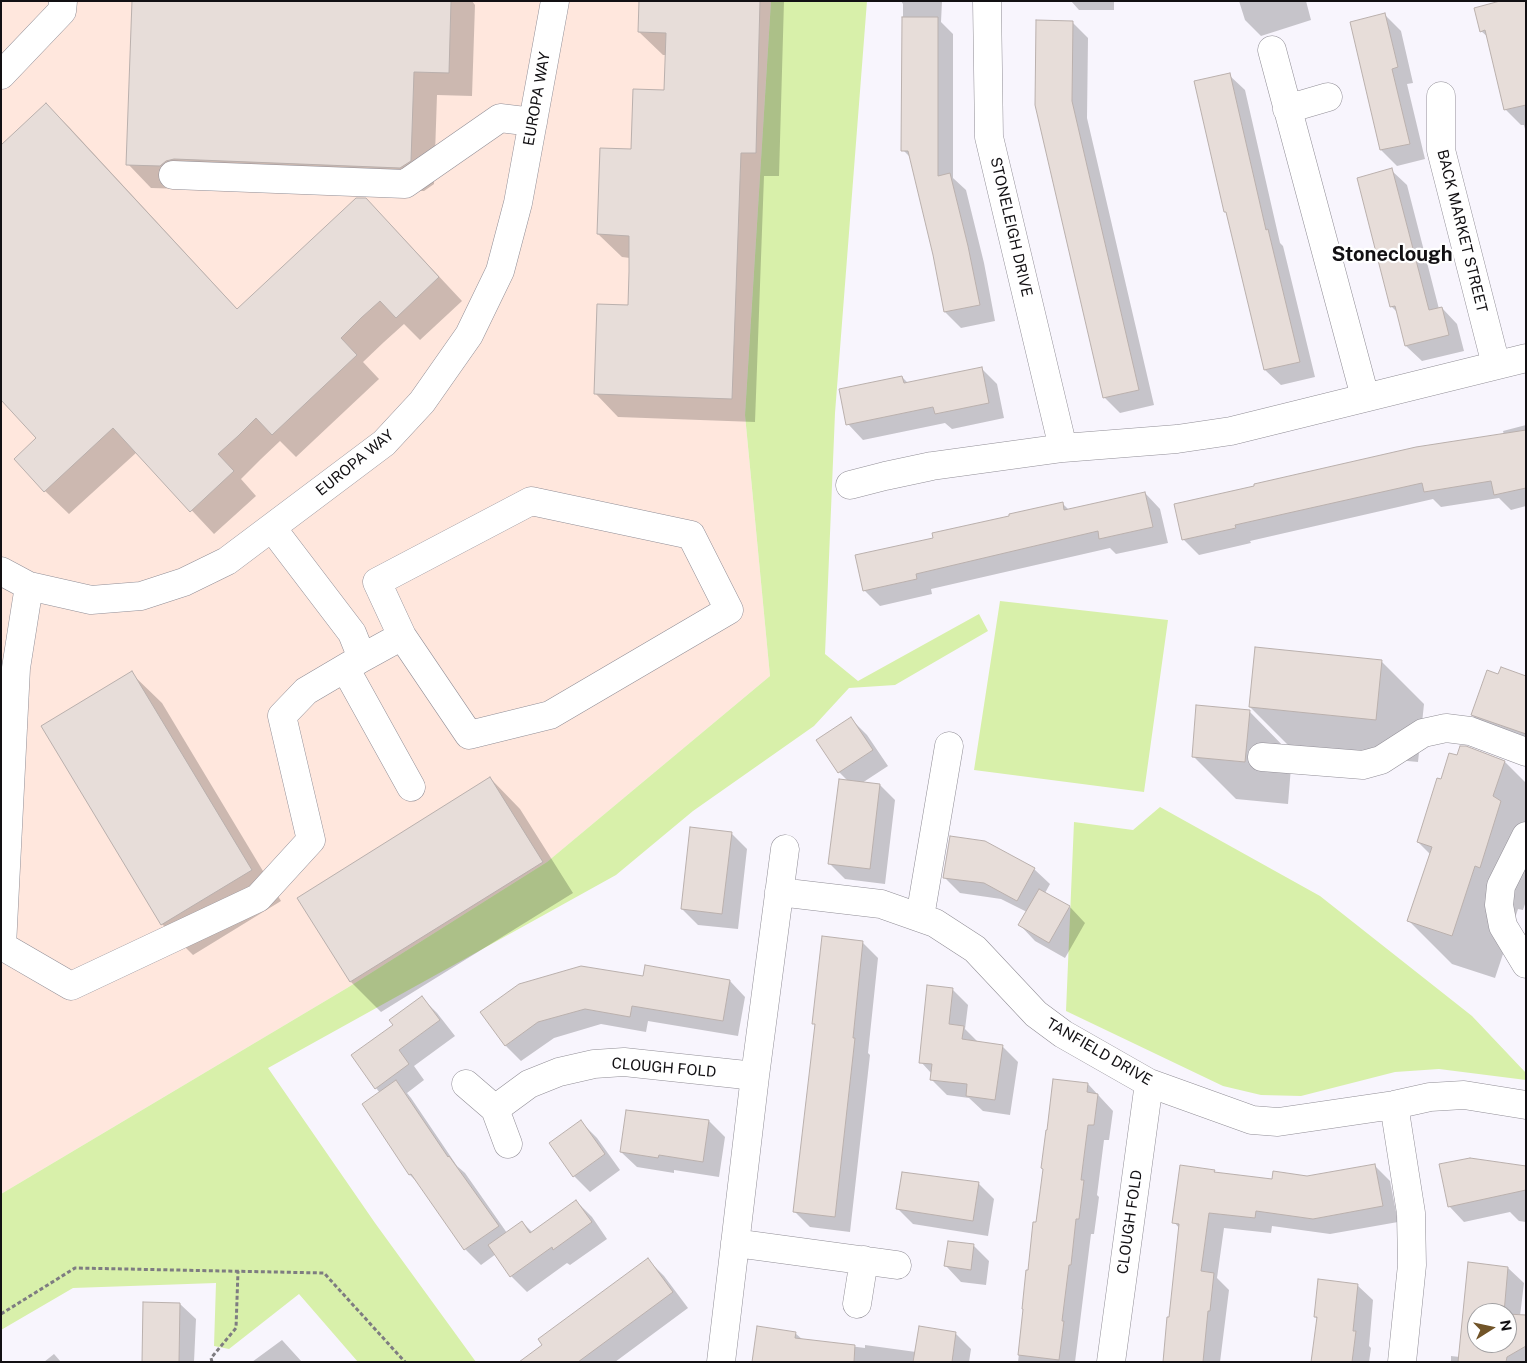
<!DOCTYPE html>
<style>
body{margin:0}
#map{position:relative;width:1527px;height:1363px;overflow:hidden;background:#f8f5fd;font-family:"Public Sans",sans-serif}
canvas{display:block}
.frame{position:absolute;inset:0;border:2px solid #121013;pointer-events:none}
.north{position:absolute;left:1467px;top:1303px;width:50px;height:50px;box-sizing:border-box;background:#fff;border:1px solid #a09fa1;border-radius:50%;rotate:80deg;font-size:14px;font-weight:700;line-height:20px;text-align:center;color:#121013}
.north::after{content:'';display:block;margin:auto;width:18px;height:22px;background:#715428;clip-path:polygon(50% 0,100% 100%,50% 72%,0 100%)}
</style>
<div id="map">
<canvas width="1527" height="1363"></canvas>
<div class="frame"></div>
<div class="north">N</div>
</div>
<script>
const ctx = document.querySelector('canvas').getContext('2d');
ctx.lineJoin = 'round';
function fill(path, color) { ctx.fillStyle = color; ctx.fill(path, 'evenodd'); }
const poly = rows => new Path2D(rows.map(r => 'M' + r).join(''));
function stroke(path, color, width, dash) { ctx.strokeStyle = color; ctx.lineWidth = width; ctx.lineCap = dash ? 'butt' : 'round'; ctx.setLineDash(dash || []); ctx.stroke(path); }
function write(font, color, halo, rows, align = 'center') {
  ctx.font = font + ' "Public Sans",sans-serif'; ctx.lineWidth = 4.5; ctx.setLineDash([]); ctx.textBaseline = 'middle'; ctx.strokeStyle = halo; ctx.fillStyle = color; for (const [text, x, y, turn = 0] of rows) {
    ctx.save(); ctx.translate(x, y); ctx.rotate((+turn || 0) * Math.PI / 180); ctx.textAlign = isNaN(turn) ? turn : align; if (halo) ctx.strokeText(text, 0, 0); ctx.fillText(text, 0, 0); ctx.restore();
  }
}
fill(poly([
 [1,1,771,1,745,415,770,676,547,862,347,988,1,1194]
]), '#ffe7dd');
fill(poly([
 [771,1,867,1,835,413,825,654,858,681,979,614,988,631,895,685,849,688,814,726,693,811,616,875,268,1068,375,1223,476,1362,358,1362,299,1294,229,1349,214,1346,216,1283,73,1288,1,1330,1,1194,347,988,547,862,770,676,745,415],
 [1000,601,1168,620,1144,792,974,770],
 [1160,807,1320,896,1472,1016,1526,1073,1526,1080,1439,1069,1395,1072,1301,1096,1261,1095,1223,1086,1066,1011,1074,822,1133,830]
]), '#d8f0aa');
fill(poly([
 [133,1,472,1,475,5,472,96,437,95,434,184,424,191,198,182,184,189,151,188,128,164],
 [640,1,784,1,779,176,764,176,755,422,618,417,595,393,629,306,630,258,622,257,598,234,633,150,665,91,666,55,663,55,639,32],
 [901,1,942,1,941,22,953,34,953,178,966,190,984,263,995,321,961,328,945,312,934,255,911,158,903,150,903,4],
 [1071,1,1114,1,1114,10,1079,10],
 [1239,1,1306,1,1311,20,1261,36,1245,20],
 [1526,1,1526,133,1524,125,1521,125,1505,109,1489,38,1481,31],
 [1385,15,1401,31,1413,83,1407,84,1425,159,1397,166,1381,150,1351,23],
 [1072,22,1088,38,1087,118,1154,405,1120,413,1104,397,1051,163],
 [1229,75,1245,90,1280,243,1283,246,1315,377,1281,385,1265,370,1228,214,1225,211],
 [46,104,70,128,238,310,389,223,462,301,420,340,404,324,384,342,363,362,379,379,296,457,280,441,261,459,241,479,256,496,214,534,137,452,69,514,45,491,38,438],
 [1391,170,1407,185,1439,309,1442,308,1457,324,1464,351,1422,361,1406,346,1398,313,1391,306],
 [981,368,997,384,1004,418,952,429,945,423,863,440,848,424,902,377,908,383],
 [1526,425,1526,506,1511,510,1499,498,1441,507,1433,499,1250,541,1251,543,1199,555,1183,539,1504,435,1503,431],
 [1145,493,1160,509,1168,543,1116,554,1110,548,931,589,932,594,880,606,864,590,1011,517,1062,503,1069,510],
 [1381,661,1424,704,1418,762,1293,750,1250,707],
 [131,673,162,703,281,901,193,955,162,924,43,726],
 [1499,675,1526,677,1526,762,1515,758,1472,715],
 [1249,711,1292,755,1288,804,1236,799,1193,756],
 [851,719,867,735,888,766,862,783,880,785,895,800,885,884,845,879,829,863,848,781,839,772],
 [1466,748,1505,762,1526,783,1526,901,1523,910,1518,909,1495,978,1452,964,1409,921,1431,855,1418,842,1442,781],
 [490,778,520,809,573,893,381,1012,351,982],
 [731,833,747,849,738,929,698,925,682,909],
 [1034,869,1050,884,1045,893,1070,907,1085,923,1065,958,1035,941,1020,925,1027,912,1001,899,960,893,944,877],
 [862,942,878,958,868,1053,870,1055,850,1232,810,1227,794,1211,816,1025,814,1023],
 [644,978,730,981,745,997,738,1036,648,1021,646,1032,601,1024,554,1038,521,1061,506,1046,482,1012],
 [952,989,968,1005,965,1029,979,1043,1002,1046,1018,1062,1010,1115,983,1111,969,1098,947,1095,932,1080,932,1074,921,1062],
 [421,997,437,1013,455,1036,414,1066,424,1080,407,1093,411,1098,457,1166,465,1173,507,1233,522,1222,532,1232,576,1201,592,1217,607,1239,570,1265,567,1263,527,1292,511,1276,496,1254,481,1265,465,1249,418,1183,410,1175,363,1105,380,1093,376,1088,394,1025],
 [1088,1084,1113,1111,1109,1140,1104,1140,1097,1195,1099,1197,1094,1234,1091,1234,1075,1362,1018,1362,1029,1272,1038,1223],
 [627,1112,709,1121,725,1137,719,1177,674,1170,674,1173,637,1167,621,1152],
 [581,1122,597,1138,620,1170,590,1192,574,1176,551,1143],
 [1374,1165,1390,1181,1398,1222,1330,1234,1272,1226,1271,1233,1224,1228,1217,1278,1229,1290,1220,1362,1164,1362,1170,1318,1180,1229,1174,1222,1214,1171,1217,1174,1273,1181,1307,1178],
 [1526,1167,1526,1222,1519,1221,1510,1212,1464,1222,1449,1206],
 [978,1183,994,1199,988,1236,913,1224,897,1208],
 [974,1246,989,1261,986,1285,961,1282,946,1266],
 [648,1260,664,1276,688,1308,615,1362,521,1362,544,1345],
 [1469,1264,1508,1268,1524,1283,1520,1316,1526,1335,1526,1362,1451,1362,1451,1356,1460,1357],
 [1477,1313,1507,1313,1507,1343,1477,1343],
 [1357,1285,1373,1300,1369,1346,1371,1348,1369,1362,1312,1362,1318,1319,1315,1317],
 [180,1304,196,1319,194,1362,143,1362],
 [795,1333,803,1340,865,1348,865,1345,916,1352,955,1333,971,1349,969,1362,753,1362],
 [282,1340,302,1362,252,1362],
 [54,1354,61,1362,44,1362]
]), '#0003');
const building = poly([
 [132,1,451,1,449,73,414,72,411,161,400,168,174,159,166,161,160,166,126,165,132,1],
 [639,1,760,1,756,153,741,153,732,399,594,394,597,304,628,305,629,272,629,236,597,234,600,148,631,149,633,89,664,90,666,33,638,32,639,1],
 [1500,1,1526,1,1526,105,1504,110,1485,30,1480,32,1474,8,1500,1],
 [1385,13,1398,67,1392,69,1410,144,1380,150,1350,22,1385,13],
 [902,17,938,17,938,176,950,173,968,246,980,305,944,312,933,255,908,151,901,151,902,17],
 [1036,20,1073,21,1072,101,1139,390,1103,398,1035,105,1036,20],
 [1230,73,1266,230,1268,229,1300,362,1264,370,1226,212,1224,212,1194,81,1230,73],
 [46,103,237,309,356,198,366,198,439,277,396,318,380,301,361,318,341,338,357,355,272,435,256,418,238,436,218,454,234,471,190,512,113,428,44,492,14,459,36,438,1,400,1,145,46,103],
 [1392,168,1429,310,1442,307,1449,335,1405,346,1395,306,1390,307,1357,178,1392,168],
 [982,367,989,403,935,414,933,407,846,425,839,389,902,376,904,383,982,367],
 [1526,430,1526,488,1494,495,1491,481,1424,492,1422,483,1235,525,1236,528,1182,540,1174,504,1254,486,1254,484,1416,447,1526,430],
 [1145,492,1153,527,1099,539,1098,531,916,574,917,579,863,591,855,555,933,538,932,533,1009,516,1009,514,1063,502,1064,510,1145,492],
 [1255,647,1382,660,1376,720,1249,707,1255,647],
 [1501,667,1526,676,1526,734,1471,715,1487,670,1498,674,1501,667],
 [132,671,252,870,161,925,41,726,132,671],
 [1196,705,1250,710,1245,762,1192,757,1196,705],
 [851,717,873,750,838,773,816,740,851,717],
 [1460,746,1466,746,1505,761,1493,796,1501,801,1480,868,1475,866,1452,936,1407,921,1432,847,1417,842,1437,778,1441,779,1449,753,1457,755,1460,746],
 [490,777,543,862,350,982,297,898,490,777],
 [839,779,880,784,870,869,828,864,839,779],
 [690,827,732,832,722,914,681,909,690,827],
 [950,836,985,841,1035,868,1017,901,984,883,943,878,950,836],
 [1039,889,1070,906,1049,943,1018,925,1039,889],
 [822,936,863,941,853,1038,855,1038,835,1217,793,1212,815,1024,812,1024,822,936],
 [645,965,730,980,723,1021,632,1006,630,1017,585,1009,538,1022,505,1046,480,1012,519,984,581,966,643,976,645,965],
 [927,985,953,988,949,1024,964,1026,962,1039,1003,1045,995,1100,966,1096,967,1084,930,1080,932,1064,919,1063,927,985],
 [422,996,440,1020,399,1050,409,1064,375,1089,351,1055,393,1025,389,1020,422,996],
 [1053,1079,1088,1083,1087,1092,1098,1094,1094,1125,1088,1125,1081,1180,1084,1180,1079,1219,1076,1219,1071,1265,1069,1265,1062,1321,1064,1321,1059,1360,1018,1355,1023,1309,1022,1309,1026,1270,1028,1270,1033,1222,1036,1222,1043,1169,1041,1168,1046,1130,1047,1130,1053,1079],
 [396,1080,448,1157,449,1156,499,1226,464,1250,411,1174,409,1175,362,1104,396,1080],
 [626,1110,709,1120,703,1162,659,1155,658,1158,620,1152,626,1110],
 [581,1120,605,1154,573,1177,549,1143,581,1120],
 [1470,1158,1526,1166,1526,1190,1448,1207,1439,1164,1470,1158],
 [1375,1164,1383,1206,1313,1219,1256,1211,1255,1218,1209,1213,1201,1271,1214,1273,1210,1311,1208,1311,1203,1362,1163,1362,1167,1317,1169,1317,1179,1224,1172,1223,1180,1165,1215,1170,1214,1172,1272,1179,1273,1171,1307,1176,1375,1164],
 [902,1172,979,1182,973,1221,896,1209,902,1172],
 [576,1200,592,1222,553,1250,552,1247,510,1277,488,1245,522,1221,530,1233,576,1200],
 [948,1241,974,1244,971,1270,944,1266,948,1241],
 [648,1258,673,1292,578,1362,519,1362,542,1345,538,1339,648,1258],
 [1468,1262,1508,1267,1504,1313,1477,1313,1477,1343,1507,1343,1507,1314,1526,1315,1526,1346,1507,1357,1506,1362,1458,1362,1468,1262],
 [1318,1279,1358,1284,1353,1331,1356,1331,1352,1362,1311,1362,1317,1317,1314,1317,1318,1279],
 [143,1302,180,1303,179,1362,142,1362,143,1302],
 [757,1326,796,1332,795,1338,855,1345,854,1362,752,1362,757,1326],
 [919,1326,956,1332,952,1362,913,1362,919,1326]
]);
fill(building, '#e7ddd9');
stroke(building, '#bab0ad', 1);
const minor = poly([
 [987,1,989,137,1063,448],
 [1272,50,1365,397],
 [1,75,62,11,63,1],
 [1441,96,1441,150,1496,365],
 [1287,109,1328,97],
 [173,175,405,184,500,118,533,122],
 [850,485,885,476,932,466,1063,448,1177,439,1231,431,1526,358],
 [1,571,29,586,91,600,141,596,184,582,227,561,384,443,422,402,469,335,500,271,518,203,555,1],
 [29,586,16,668,2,946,71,986,258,898,311,840,282,716,306,691,362,658,352,633,272,528],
 [362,658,402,636,469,735,550,715,729,610,691,535,531,501,377,582,402,636],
 [345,668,411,787],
 [1262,757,1363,765,1381,760,1423,733,1446,728,1470,731,1526,752],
 [1526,836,1501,886,1499,905,1503,926,1526,964],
 [779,892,881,904,935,923,975,949,1036,1014,1063,1034,1149,1083,1252,1120,1278,1122,1394,1105,1430,1097,1464,1095,1526,1105],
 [920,917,949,746],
 [466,1084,495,1109,508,1144],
 [1394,1105,1411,1213,1412,1265,1402,1362],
 [495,1109,529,1084,559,1072,594,1064,624,1062,755,1076],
 [735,1243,897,1265],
 [857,1304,864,1260],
 [721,1362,755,1076,785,849],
 [1111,1362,1149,1083]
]);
stroke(minor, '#918e96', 29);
stroke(poly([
 [1,1314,75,1268,324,1273,405,1362],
 [212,1362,211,1358,236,1328,238,1271]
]), '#7e7c81', 3, [4, 2.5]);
stroke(minor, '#fff', 28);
write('15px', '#121013', '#fff', [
 ["EUROPA WAY",537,99,-80],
 ["STONELEIGH DRIVE",1011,227,77],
 ["BACK MARKET STREET",1462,231,76],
 ["EUROPA WAY",355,463,-39],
 ["TANFIELD DRIVE",1099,1052,30],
 ["CLOUGH FOLD",664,1068,5],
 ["CLOUGH FOLD",1130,1222,-82]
]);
write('bold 20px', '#121013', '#fff', [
 ["Stoneclough",1392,255]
]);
</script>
